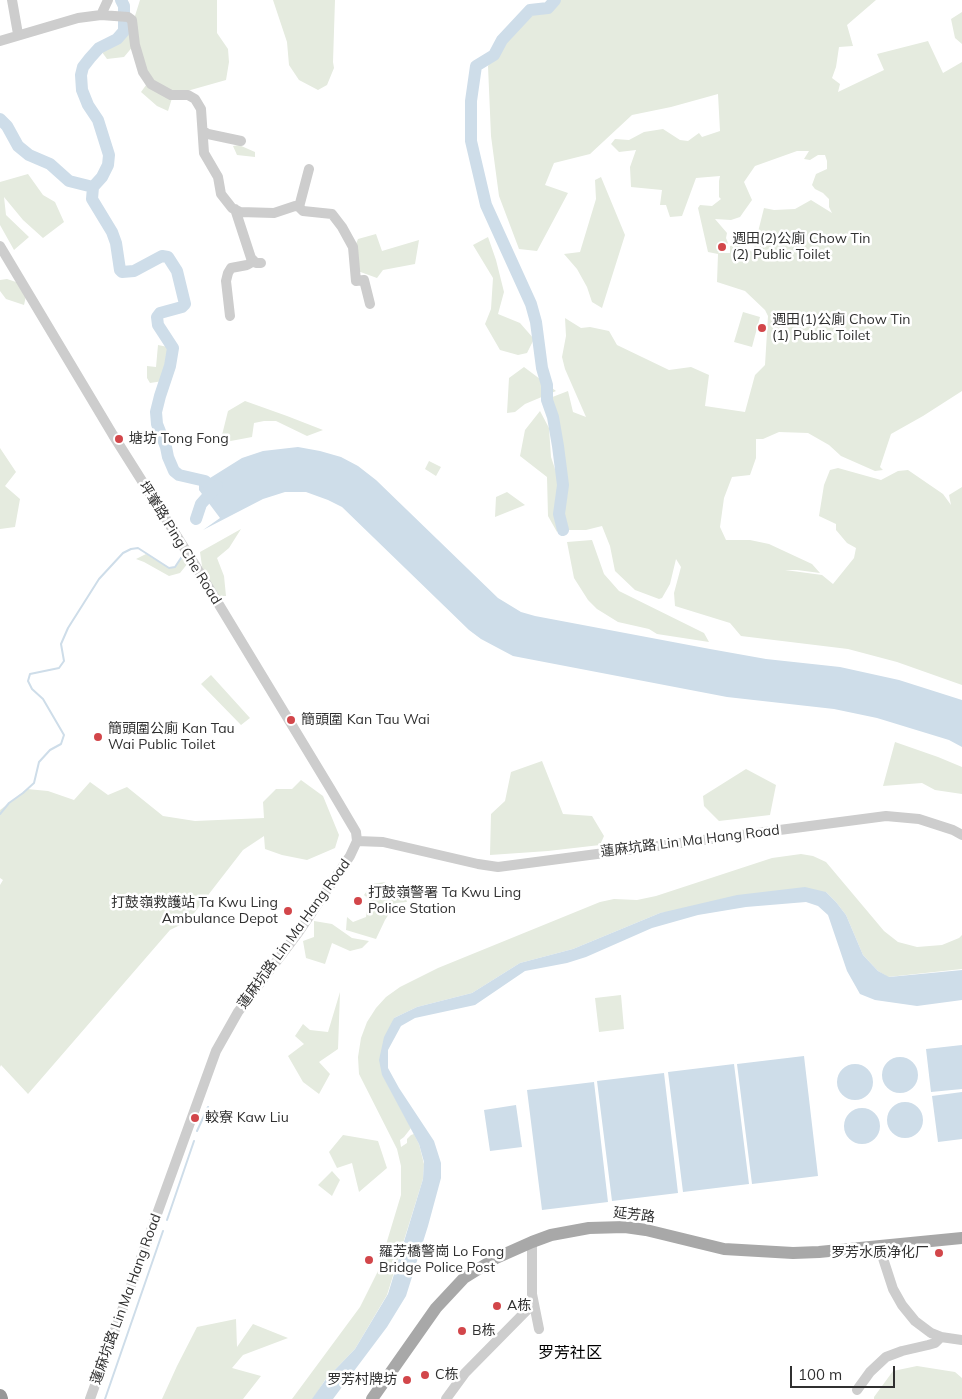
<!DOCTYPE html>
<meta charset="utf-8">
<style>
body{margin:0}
#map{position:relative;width:962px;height:1399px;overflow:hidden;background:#fff;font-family:Mulish,sans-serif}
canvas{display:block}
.scale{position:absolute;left:790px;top:1366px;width:105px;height:22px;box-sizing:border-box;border:2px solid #303030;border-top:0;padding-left:6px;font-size:15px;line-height:18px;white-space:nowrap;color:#303030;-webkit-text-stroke:4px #fff;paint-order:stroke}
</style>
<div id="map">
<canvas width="962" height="1399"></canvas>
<div class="scale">100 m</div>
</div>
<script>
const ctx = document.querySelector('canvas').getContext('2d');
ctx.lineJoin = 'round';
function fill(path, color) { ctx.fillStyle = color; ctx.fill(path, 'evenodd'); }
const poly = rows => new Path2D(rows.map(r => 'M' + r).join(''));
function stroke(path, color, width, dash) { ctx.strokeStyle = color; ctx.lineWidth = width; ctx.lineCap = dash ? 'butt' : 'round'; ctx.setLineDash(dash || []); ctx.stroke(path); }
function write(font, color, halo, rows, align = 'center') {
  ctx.font = font + ' Mulish,"Noto Sans SC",sans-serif'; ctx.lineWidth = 5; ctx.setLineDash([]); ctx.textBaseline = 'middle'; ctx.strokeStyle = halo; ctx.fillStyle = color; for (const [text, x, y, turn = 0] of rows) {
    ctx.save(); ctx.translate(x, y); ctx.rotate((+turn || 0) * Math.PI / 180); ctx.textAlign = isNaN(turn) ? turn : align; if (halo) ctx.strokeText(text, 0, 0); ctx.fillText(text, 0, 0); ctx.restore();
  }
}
fill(poly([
 [140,0,217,0,217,33,228,49,229,62,226,80,173,95,168,111,157,106,141,92,149,81,134,45,124,57,107,59,99,48,121,35,124,31,124,21,134,19],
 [273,0,335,0,333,62,334,68,327,85,318,90,299,80,289,65,287,42],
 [555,0,876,0,847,25,853,46,839,47,836,67,832,78,840,84,838,92,884,70,877,54,928,41,943,73,962,62,962,391,923,416,891,434,880,467,883,470,875,471,841,456,829,445,808,433,779,432,763,439,756,439,756,458,750,475,732,477,724,498,720,527,726,540,750,540,769,544,812,564,820,573,797,570,785,570,822,575,833,584,854,558,856,548,847,543,836,530,836,524,819,516,824,485,830,470,838,468,881,480,898,471,908,470,943,494,951,505,949,495,962,487,962,685,897,662,848,649,741,636,730,623,675,606,674,593,681,567,676,559,670,584,662,598,659,599,635,590,615,571,610,546,602,526,586,530,563,530,559,514,563,485,554,421,542,401,568,391,573,412,586,417,565,369,562,357,566,336,565,318,581,328,590,327,609,331,617,345,669,370,691,367,709,375,705,406,745,412,755,375,765,365,768,316,765,310,745,291,717,282,718,254,708,252,698,208,700,205,712,206,721,199,719,197,719,181,720,176,696,178,682,216,670,217,666,205,660,205,662,190,631,187,630,167,636,150,619,152,611,144,615,139,629,140,644,132,663,129,680,140,688,141,699,133,702,137,720,131,718,94,671,107,632,115,590,154,554,163,545,185,568,193,537,251,519,249,499,196,491,136,488,66,496,52,530,10,548,8],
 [797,151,809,151,804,159,810,160,818,155,825,155,827,161,827,169,816,174,812,185,815,189,823,193,829,199,829,207,832,213,811,200,795,209,774,210,764,208,753,252,736,244,730,246,730,253,718,253,728,243,726,238,727,233,715,219,731,220,740,217,752,200,744,182,755,166],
 [962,12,962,44,955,38,951,19],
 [239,145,255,152,255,157,237,155,233,146],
 [28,174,43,195,55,202,64,222,43,238,23,220,4,197,6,215,29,237,14,250,0,225,0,182],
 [601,177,625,235,602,308,592,302,587,287,577,269,564,254,580,252,596,199,595,180],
 [376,234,382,251,419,240,415,264,383,270,377,278,355,270,350,259,358,239],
 [488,237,496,260,504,292,498,314,520,323,534,339,527,353,518,355,500,350,485,324,491,309,493,278,473,245],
 [7,279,19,283,26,296,24,305,6,299,0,291,0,280],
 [743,312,760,317,752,347,734,342],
 [158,345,173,348,170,366,163,381,150,383,147,378,147,366,156,367],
 [524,367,556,391,525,404,515,412,507,413,509,378],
 [245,401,287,416,323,430,307,436,276,421,264,421,254,423,252,437,220,443,228,411],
 [540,411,549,428,551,457,558,478,557,532,548,516,547,477,520,456,525,430],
 [0,448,16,472,5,486,20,499,15,527,0,529],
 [429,461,441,467,436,476,425,469],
 [507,492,525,505,495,517,496,497],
 [241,529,229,548,217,558,224,576,226,596,217,596,203,573,200,552],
 [592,540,604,574,619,591,704,633,709,642,657,634,649,629,618,622,597,609,588,600,574,578,567,542],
 [146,554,169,568,175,567,183,555,188,563,180,573,169,576,144,562,136,559],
 [211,675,250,718,241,725,201,684],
 [895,742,938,757,962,767,962,794,935,790,922,783,883,786],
 [542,761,563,814,592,816,604,836,600,845,548,851,490,855,491,814,505,801,511,772],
 [746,769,776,785,770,815,719,821,704,806,703,796],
 [301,780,323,796,339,835,335,848,307,860,282,855,265,849,264,836,243,850,188,921,170,930,28,1094,1,1065,0,1067,0,885,3,880,0,878,0,810,27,789,48,791,74,800,90,782,108,795,127,787,163,816,195,821,264,818,263,802,276,789,292,789],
 [801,854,813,856,826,862,884,931,898,942,917,947,942,945,959,938,962,935,962,969,888,977,878,971,863,955,846,915,836,902,826,892,660,913,573,949,520,963,472,993,417,1007,394,1018,382,1074,411,1128,404,1137,400,1140,401,1147,407,1143,407,1139,411,1135,414,1134,419,1144,424,1164,423,1179,387,1295,355,1349,325,1380,313,1399,292,1399,360,1307,378,1271,401,1195,401,1166,397,1149,359,1074,358,1057,361,1038,367,1022,376,1008,386,997,400,987,438,968,600,902,614,899,637,900,656,896,772,858],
 [385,882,388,891,403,890,407,902,396,903,385,920,376,939,346,930,347,917,353,922,366,917,368,905,373,903,364,895,372,884],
 [314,921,332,924,352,938,369,941,362,948,350,951,332,943,325,964,306,958,303,941,314,937],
 [340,992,338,1049,319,1062,330,1074,319,1094,303,1082,288,1056,304,1044,295,1036,303,1024,310,1030,328,1032],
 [621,995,624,1029,599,1032,595,998],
 [343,1135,378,1141,387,1168,359,1192,352,1163,337,1168,329,1152],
 [332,1171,340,1180,332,1196,318,1185],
 [236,1319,237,1347,253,1324,288,1338,243,1355,232,1368,261,1376,243,1399,162,1399,177,1366,197,1327],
 [917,1366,955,1372,962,1378,962,1399,874,1399,874,1397,893,1371]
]), '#e5ebdf');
fill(poly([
 [298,447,320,451,341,457,358,466,376,480,498,598,521,612,535,616,710,649,766,659,840,667,899,680,962,700,962,747,949,740,877,718,834,709,727,697,513,656,481,639,469,630,342,507,328,500,306,492,285,492,263,499,203,530,220,518,199,490,199,485,202,483,242,458,263,451],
 [805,887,826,892,836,902,846,915,863,955,878,971,889,977,962,970,962,1000,917,1006,875,1000,860,994,847,971,828,915,818,906,806,902,746,907,698,915,652,928,586,957,567,963,525,971,475,1005,415,1018,401,1026,388,1050,388,1068,399,1088,434,1141,441,1163,441,1178,428,1226,406,1296,387,1327,333,1399,312,1399,326,1379,355,1349,388,1294,423,1179,424,1162,419,1144,382,1075,379,1060,384,1037,394,1018,417,1007,472,993,520,963,573,949,660,913,737,895],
 [962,1045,962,1089,931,1092,926,1049],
 [804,1056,818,1176,752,1184,737,1064],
 '882 1075a18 18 0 1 1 36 0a18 18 0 1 1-36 0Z',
 [734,1064,749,1184,683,1192,668,1072],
 '837 1082a18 18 0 1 1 36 0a18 18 0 1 1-36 0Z',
 [664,1073,678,1193,612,1201,597,1081],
 [594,1082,608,1202,542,1210,527,1090],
 [962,1092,962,1139,938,1142,932,1096],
 '887 1120a18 18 0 1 1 36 0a18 18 0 1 1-36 0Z',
 [516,1105,522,1147,490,1151,484,1110],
 '844 1126a18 18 0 1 1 36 0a18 18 0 1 1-36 0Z'
]), '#cedde9');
stroke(poly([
 [0,814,9,803,23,793,34,783,39,762,50,750,61,744,64,735,43,699,32,689,28,681,30,674,59,668,64,661,61,644,68,628,99,579,123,553,131,549,138,548,169,568,175,567,183,555],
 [197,1131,208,1107],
 [167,1220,194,1141],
 [105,1399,163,1231]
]), '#cedde9', 2);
stroke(poly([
 [121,0,124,6,124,31,117,39,99,48,90,58,83,67,81,75,82,90,88,105,98,120,109,155,108,165,102,177,93,187,92,199,112,232,116,243,120,270,122,272,134,271,162,256,168,257,177,271,185,304,182,307,160,313,157,317,158,325,173,348,170,366,160,396,156,412,157,424,166,447,168,457,174,471,179,475,205,481,214,489],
 [555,0,548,8,530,10,502,40,494,55,476,66,471,101,471,141,486,205,531,304,536,322,542,368,547,385,547,400,553,417,558,446,563,485,559,514,563,530],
 [0,119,7,126,18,146,29,155,50,164,69,181,93,187],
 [196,519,201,504,217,486]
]), '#cedde9', 12);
stroke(poly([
 [12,0,18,34],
 [101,15,128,17,132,20,135,45,143,72,151,84,171,95,188,95,195,99,201,109,204,153,218,177,221,194,232,208,240,212,274,213,295,206,299,207,303,211,332,214,342,227,353,247,356,281,364,280,370,304],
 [0,41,78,18,101,15,108,0],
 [203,131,208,134,241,141],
 [299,207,309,169],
 [235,209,251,258,256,263,261,263],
 [0,246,113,435,195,565,330,788,356,832,357,841,350,856,298,933,238,1012,216,1051,90,1399],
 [230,316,226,281,228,273,231,268,247,265,254,261],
 [357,841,383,842,478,864,498,867,886,816,919,819,953,830,962,835],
 [532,1242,532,1294,539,1329],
 [879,1246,893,1289,902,1305,915,1321,931,1333,941,1337,962,1340],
 [857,1390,870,1372,886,1357,902,1351,928,1345,935,1343,941,1337],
 [446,1399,465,1373,533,1304]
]), '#cdcdcd', 10);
stroke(poly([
 [372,1399,436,1308,464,1278,496,1258,532,1242,551,1235,589,1228,625,1227,646,1230,724,1249,793,1253,819,1252,962,1238]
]), '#a8a8a8', 12);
stroke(poly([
 [0,1396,1,1399]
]), '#979797', 14);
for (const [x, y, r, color] of [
 [722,247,5,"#d2464a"],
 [762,328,5,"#d2464a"],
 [119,439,5,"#d2464a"],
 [291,720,5,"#d2464a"],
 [98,737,5,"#d2464a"],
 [358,901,5,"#d2464a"],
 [288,911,5,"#d2464a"],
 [195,1118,5,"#d2464a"],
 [939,1253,5,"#d2464a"],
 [369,1260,5,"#d2464a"],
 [497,1306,5,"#d2464a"],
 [462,1331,5,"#d2464a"],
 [425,1375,5,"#d2464a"],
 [407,1380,5,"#d2464a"]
]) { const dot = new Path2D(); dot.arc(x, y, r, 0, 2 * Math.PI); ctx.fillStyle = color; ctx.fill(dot); stroke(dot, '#fff', 2); }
write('14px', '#303030', '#fff', [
 ["週田(2)公廁 Chow Tin",732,239],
 ["(2) Public Toilet",732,255],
 ["週田(1)公廁 Chow Tin",772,320],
 ["(1) Public Toilet",772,336],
 ["塘坊 Tong Fong",129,439],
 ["簡頭圍 Kan Tau Wai",301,720],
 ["簡頭圍公廁 Kan Tau",108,729],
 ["Wai Public Toilet",108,745],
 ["打鼓嶺警署 Ta Kwu Ling",368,893],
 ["Police Station",368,909],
 ["打鼓嶺救護站 Ta Kwu Ling",278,903,"right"],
 ["Ambulance Depot",278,919,"right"],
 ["較寮 Kaw Liu",205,1118],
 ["羅芳橋警崗 Lo Fong",379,1252],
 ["Bridge Police Post",379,1268],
 ["罗芳水质净化厂",929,1253,"right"],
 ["A栋",507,1306],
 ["B栋",472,1331],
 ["C栋",435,1375],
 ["罗芳村牌坊",397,1380,"right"]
], 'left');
write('14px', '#303030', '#fff', [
 ["坪輋路 Ping Che Road",180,543,58],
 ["蓮麻坑路 Lin Ma Hang Road",690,841,-7],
 ["蓮麻坑路 Lin Ma Hang Road",294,934,-54],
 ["延芳路",634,1215,7],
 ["蓮麻坑路 Lin Ma Hang Road",126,1299,-70]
]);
write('16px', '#000', '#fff', [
 ["罗芳社区",570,1353]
]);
</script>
